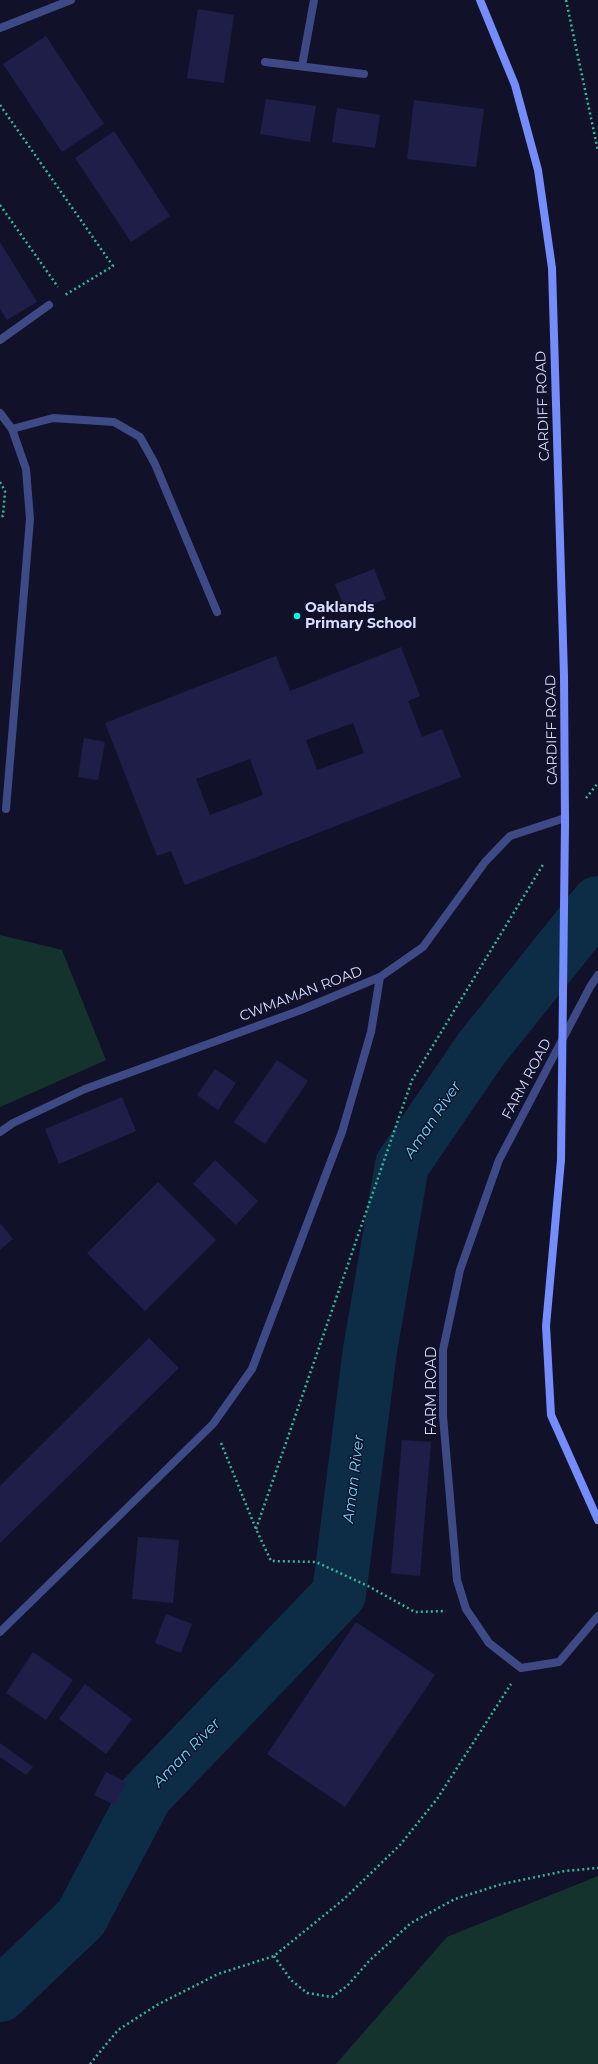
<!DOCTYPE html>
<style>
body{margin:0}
canvas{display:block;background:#111229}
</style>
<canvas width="598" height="2064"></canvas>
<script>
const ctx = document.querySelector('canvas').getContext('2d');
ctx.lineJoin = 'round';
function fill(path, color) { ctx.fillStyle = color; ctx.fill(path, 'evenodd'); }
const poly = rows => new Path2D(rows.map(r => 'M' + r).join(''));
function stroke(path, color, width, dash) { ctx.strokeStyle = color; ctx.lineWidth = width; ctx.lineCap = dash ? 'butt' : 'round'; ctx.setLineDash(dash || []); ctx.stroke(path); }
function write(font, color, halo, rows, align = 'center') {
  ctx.font = font + ' Montserrat,sans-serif'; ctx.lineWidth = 3; ctx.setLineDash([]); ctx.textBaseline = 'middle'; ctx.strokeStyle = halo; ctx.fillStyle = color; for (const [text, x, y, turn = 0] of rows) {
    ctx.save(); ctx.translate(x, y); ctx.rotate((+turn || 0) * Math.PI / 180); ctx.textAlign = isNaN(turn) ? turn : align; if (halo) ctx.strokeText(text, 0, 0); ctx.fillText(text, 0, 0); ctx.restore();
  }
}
fill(poly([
 [0,935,62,950,106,1060,0,1107],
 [598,1876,598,2064,336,2064,447,1937]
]), '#14332c');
stroke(poly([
 [0,1995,81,1918,146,1795,339,1594,370,1350,402,1165,481,1049,598,903]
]), '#0d2d47', 54);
fill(poly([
 [198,9,234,15,224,83,187,78],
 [46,36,104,124,62,152,3,64],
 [266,99,316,106,310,142,260,134],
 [414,100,484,109,476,167,407,159],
 [337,108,380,115,375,148,332,142],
 [114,131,170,216,131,242,75,158],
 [0,242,37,302,7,320,0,309],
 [374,569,386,599,347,614,335,584],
 [401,647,420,696,408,701,422,737,442,729,461,777,185,885,171,851,157,856,105,723,276,656,290,691],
 [353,723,364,753,317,770,306,740],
 [250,759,263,795,210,815,196,779],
 [84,738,105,742,98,780,78,777],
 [277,1060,308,1081,265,1144,234,1122],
 [215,1069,236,1083,218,1110,197,1095],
 [122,1097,136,1131,59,1164,45,1129],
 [215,1160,258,1201,236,1225,193,1184],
 [158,1182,216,1240,145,1311,87,1253],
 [0,1223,13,1239,0,1250],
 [149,1338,179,1368,0,1543,0,1486],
 [402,1440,431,1442,420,1576,391,1573],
 [138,1537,179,1540,173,1603,132,1599],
 [166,1614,192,1624,181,1653,155,1643],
 [356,1622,435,1675,345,1807,267,1754],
 [33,1652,73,1680,46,1720,6,1693],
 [85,1684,132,1719,106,1754,59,1719],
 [0,1743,33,1767,26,1775,0,1757],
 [106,1772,126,1782,115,1805,94,1795]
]), '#1e1e49');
stroke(poly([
 [566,0,598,151],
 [0,105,113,266,65,295],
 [0,205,58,287],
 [0,482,5,491,3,516,0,516],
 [586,798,598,783],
 [221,1443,256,1529,271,1561,316,1562,368,1586,415,1612,446,1611],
 [256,1529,412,1080,544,863],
 [274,1956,291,1980,307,1993,332,1997,347,1986,370,1960,411,1923,455,1899,502,1884,565,1871,598,1868],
 [90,2064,118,2030,157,2005,218,1974,274,1956,344,1899,400,1845,437,1799,511,1684]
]), '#34b895', 2.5, [2, 3]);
stroke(poly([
 [0,340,49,305],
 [12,429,53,418,114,422,140,437,155,464,217,612]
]), '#3e4a86', 8);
stroke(poly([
 [0,28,71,0],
 [265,62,364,74],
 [302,66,314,0],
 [0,413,12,429,26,469,30,519,6,809],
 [598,975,590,987,499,1160,460,1270,443,1350,443,1416,457,1580,466,1609,489,1643,521,1668,559,1662,598,1616],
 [0,1132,13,1123,85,1089,301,1010,380,977,423,947,485,862,510,836,565,818],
 [0,1632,213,1424,252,1369,342,1132,371,1032,380,977]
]), '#3e4a86', 8);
stroke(poly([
 [480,0,515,85,538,170,552,268,564,676,565,823],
 [561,1160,546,1326,551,1415,598,1520]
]), '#758cfb', 8);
stroke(poly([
 [561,1160,565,823]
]), '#758cfb', 8);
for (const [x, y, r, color] of [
 [297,616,4,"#0df7e0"]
]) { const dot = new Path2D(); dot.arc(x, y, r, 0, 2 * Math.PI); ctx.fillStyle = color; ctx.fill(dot); stroke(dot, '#111229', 1.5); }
write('14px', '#daddfe', '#111229', [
 ["CARDIFF ROAD",543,406,-92],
 ["CARDIFF ROAD",552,730,-91],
 ["CWMAMAN ROAD",301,994,-21],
 ["FARM ROAD",527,1079,-62],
 ["FARM ROAD",432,1391,-90]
]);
write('bold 14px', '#daddfe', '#111229', [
 ["Oaklands",305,608],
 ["Primary School",305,624]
], 'left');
write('italic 15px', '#6cd5fa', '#111229', [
 ["Aman River",433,1120,-56],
 ["Aman River",354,1479,-83],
 ["Aman River",187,1753,-46]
]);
</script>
